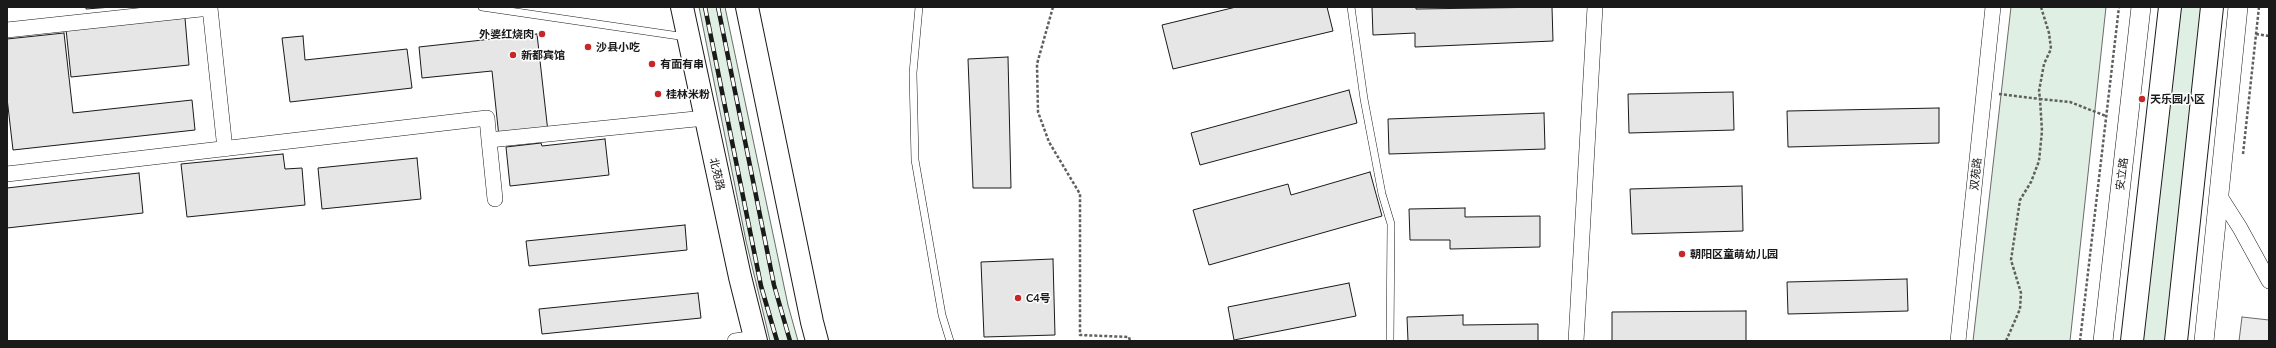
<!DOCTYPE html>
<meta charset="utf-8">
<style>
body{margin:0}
#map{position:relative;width:2276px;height:348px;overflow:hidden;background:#fff;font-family:Lato,sans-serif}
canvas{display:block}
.frame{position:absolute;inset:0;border:8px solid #1a1a1a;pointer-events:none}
</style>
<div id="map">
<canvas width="2276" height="348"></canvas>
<div class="frame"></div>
</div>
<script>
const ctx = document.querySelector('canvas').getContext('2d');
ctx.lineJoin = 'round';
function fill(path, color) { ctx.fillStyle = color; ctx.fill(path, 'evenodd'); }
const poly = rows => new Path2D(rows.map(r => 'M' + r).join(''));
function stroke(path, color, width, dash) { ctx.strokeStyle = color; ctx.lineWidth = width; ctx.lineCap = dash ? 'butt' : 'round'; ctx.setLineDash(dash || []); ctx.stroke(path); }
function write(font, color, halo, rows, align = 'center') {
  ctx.font = font + ' Lato,"Noto Sans SC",sans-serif'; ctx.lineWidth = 3; ctx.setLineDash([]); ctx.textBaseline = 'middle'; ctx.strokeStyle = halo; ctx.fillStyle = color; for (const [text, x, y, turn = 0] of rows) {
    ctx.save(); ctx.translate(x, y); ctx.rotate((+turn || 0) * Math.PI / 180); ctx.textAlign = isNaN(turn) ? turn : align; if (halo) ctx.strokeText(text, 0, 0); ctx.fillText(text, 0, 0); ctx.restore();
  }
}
const green = poly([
 [699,7,725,7,788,305,798,341,770,341,746,241,699,7],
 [2011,7,2106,7,2070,341,1973,341,2011,7],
 [2177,7,2205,7,2167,341,2140,341,2177,7]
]);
fill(green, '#e0efe3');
stroke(green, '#6a6a6a', 1);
const parking = poly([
 [2242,317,2269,320,2269,341,2239,341,2242,317]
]);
fill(parking, '#ededed');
stroke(parking, '#6a6a6a', 1);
const building = poly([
 [86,7,112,7,86,9,86,7],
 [1236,7,1327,7,1333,31,1173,69,1162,25,1236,7],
 [1372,7,1416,7,1416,9,1552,7,1553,41,1415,47,1415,33,1373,35,1372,7],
 [185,18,189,65,71,77,66,29,185,18],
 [64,33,73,113,192,100,195,130,13,150,7,98,7,39,64,33],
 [537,34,548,132,499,137,492,71,422,78,419,47,537,34],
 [303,36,305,60,407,49,412,88,290,102,282,38,303,36],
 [1008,57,1011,188,973,188,968,59,1008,57],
 [1349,90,1357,123,1200,165,1191,133,1349,90],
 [1733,92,1734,130,1629,133,1628,94,1733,92],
 [1939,108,1939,143,1788,147,1787,111,1939,108],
 [1544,113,1545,149,1389,154,1388,119,1544,113],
 [605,139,609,175,510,186,506,147,541,143,542,146,605,139],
 [283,154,285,169,302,168,305,205,187,217,181,164,283,154],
 [417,158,421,199,322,209,318,168,417,158],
 [1370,172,1382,216,1209,265,1193,210,1288,184,1291,195,1370,172],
 [139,173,143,213,7,228,7,188,139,173],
 [1742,186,1743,231,1632,234,1630,189,1742,186],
 [1465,208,1465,217,1540,216,1540,247,1450,249,1450,240,1410,240,1409,209,1465,208],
 [685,225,687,250,529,266,526,241,685,225],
 [1053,259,1055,335,984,337,981,262,1053,259],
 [1907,279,1908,311,1788,314,1787,282,1907,279],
 [1349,283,1356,316,1234,340,1228,307,1349,283],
 [698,293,701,318,542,334,539,309,698,293],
 [1746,311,1746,341,1612,341,1612,312,1746,311],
 [1463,315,1463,325,1538,324,1538,341,1408,341,1407,317,1463,315]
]);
fill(building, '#e6e6e6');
stroke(building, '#1a1a1a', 1);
const service = poly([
 [482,7,686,37],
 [919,7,913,73,915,160,942,315,950,341],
 [1351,7,1364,99,1382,194,1391,224,1390,341]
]);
const minor = poly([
 [7,30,210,8,225,149],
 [489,140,495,199],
 [7,174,487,118,489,140,705,118],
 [2219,195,2240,228,2269,281],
 [735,341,756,338],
 [1576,341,1595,7],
 [1958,341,1993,7]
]);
const tertiary = poly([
 [2103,341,2141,7],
 [2204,341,2238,7]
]);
const primary = poly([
 [682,7,740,277,756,341],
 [747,7,812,322,817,341],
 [2132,341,2170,7],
 [2176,341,2212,7]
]);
stroke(service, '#1a1a1a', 8);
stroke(minor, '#1a1a1a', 16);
stroke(tertiary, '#1a1a1a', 20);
stroke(primary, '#1a1a1a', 24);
stroke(poly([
 [1053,7,1037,64,1038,112,1049,142,1080,194,1080,335,1129,337,1130,341],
 [2041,7,2049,33,2051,49,2044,64,2039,91,2040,99,2070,102,2106,116],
 [2256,34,2269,36],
 [1999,94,2040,99,2042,131,2039,161,2031,182,2020,200,2011,260,2021,293,2020,309,2006,341],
 [2243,154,2259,7],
 [2080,341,2119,7]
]), '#5f5f5f', 2.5, [3, 2]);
stroke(service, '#fff', 7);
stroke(minor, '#fff', 15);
stroke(tertiary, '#fff', 19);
stroke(primary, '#fff', 22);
const rail = poly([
 [705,7,761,286,777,341],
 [718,7,774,285,790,341]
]);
stroke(rail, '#1a1a1a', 4.5);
stroke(rail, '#fff', 3, [9]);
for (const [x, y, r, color] of [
 [542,34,4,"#c62828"],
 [588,47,4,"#c62828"],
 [513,55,4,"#c62828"],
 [652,64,4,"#c62828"],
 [658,94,4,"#c62828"],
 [2142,99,4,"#c62828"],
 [1682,254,4,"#c62828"],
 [1018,298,4,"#c62828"]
]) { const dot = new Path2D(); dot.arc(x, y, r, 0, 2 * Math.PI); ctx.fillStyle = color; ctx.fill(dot); stroke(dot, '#fff', 1.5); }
write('bold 11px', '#1a1a1a', '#fff', [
 ["外婆红烧肉",534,34,"right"],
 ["沙县小吃",596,47],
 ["新都宾馆",521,55],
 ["有面有串",660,64],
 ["桂林米粉",666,94],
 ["天乐园小区",2150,99],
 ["朝阳区童萌幼儿园",1690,254],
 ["C4号",1026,298]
], 'left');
write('11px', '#1a1a1a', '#fff', [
 ["北苑路",717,174,77],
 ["双苑路",1976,174,-84],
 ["安立路",2122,174,-83]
]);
</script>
